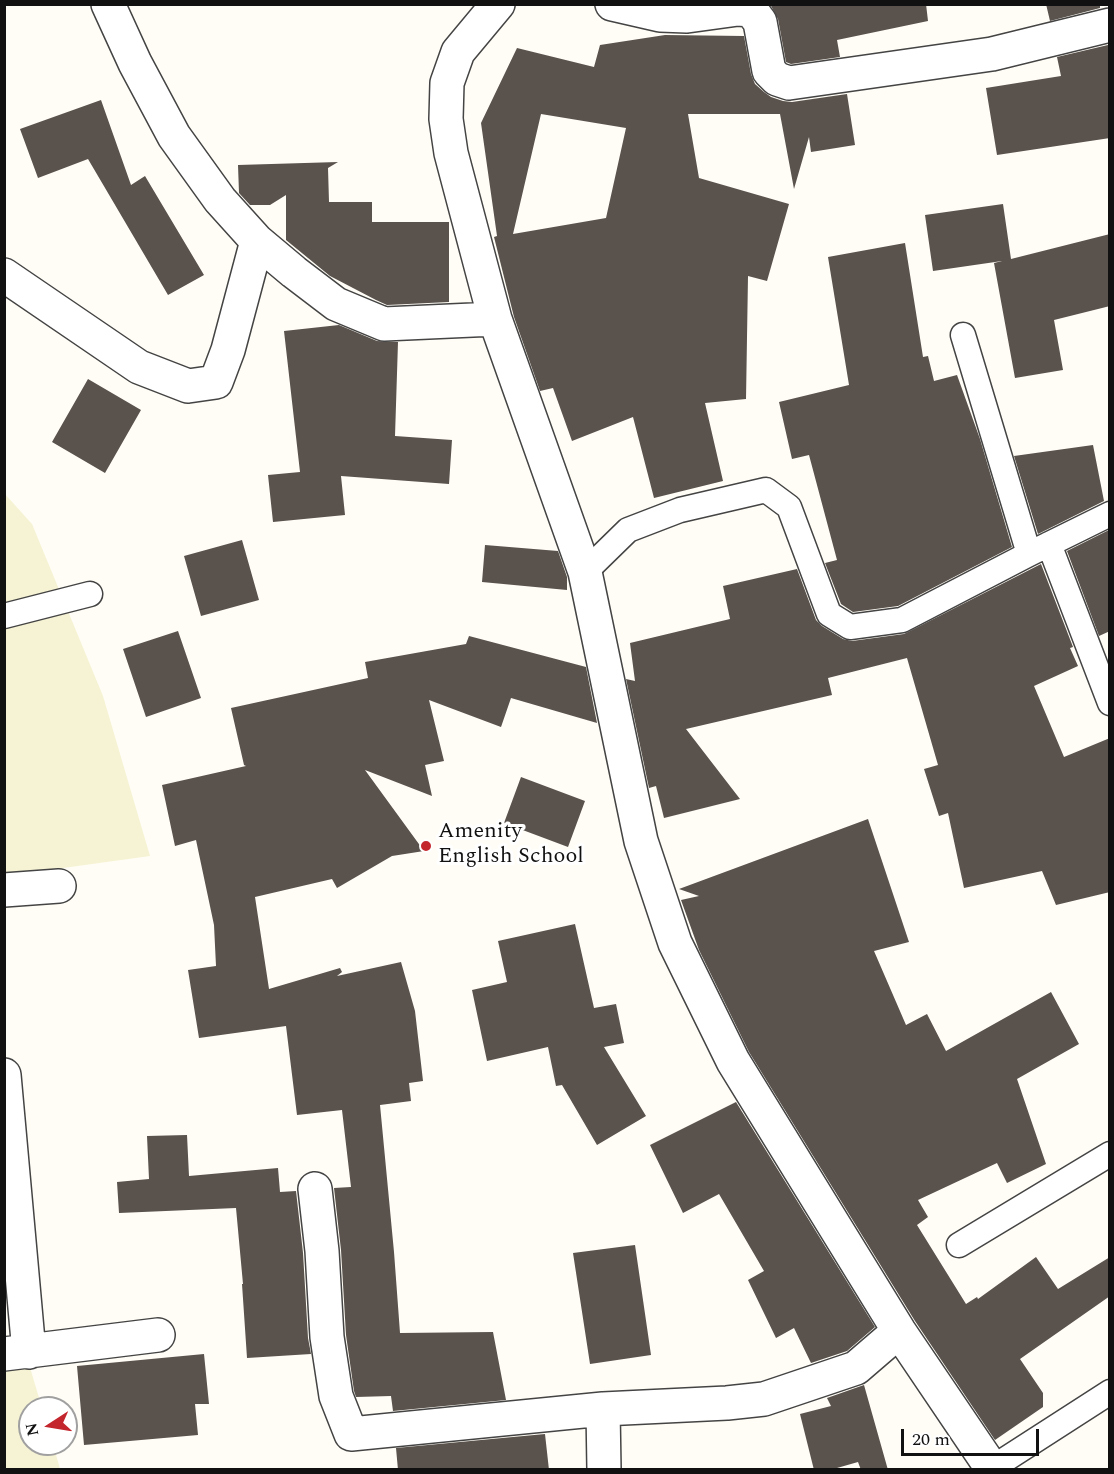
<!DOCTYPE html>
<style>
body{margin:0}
#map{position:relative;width:1114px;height:1474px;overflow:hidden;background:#fffdf5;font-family:Spectral,serif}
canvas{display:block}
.frame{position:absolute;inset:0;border:6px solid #111;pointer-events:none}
.north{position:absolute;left:18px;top:1396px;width:60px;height:60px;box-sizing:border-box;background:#fff;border:2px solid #a0a0a0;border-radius:50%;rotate:258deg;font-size:16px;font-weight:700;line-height:24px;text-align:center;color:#111}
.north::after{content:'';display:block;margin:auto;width:21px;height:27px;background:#c4262e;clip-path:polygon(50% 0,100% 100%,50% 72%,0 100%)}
.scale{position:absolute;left:901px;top:1429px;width:138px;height:27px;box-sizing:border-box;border:3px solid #111;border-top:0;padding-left:8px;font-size:18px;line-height:21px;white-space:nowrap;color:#111;-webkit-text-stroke:4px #fff;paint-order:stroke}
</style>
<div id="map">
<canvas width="1114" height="1474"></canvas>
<div class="frame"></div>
<div class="north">N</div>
<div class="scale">20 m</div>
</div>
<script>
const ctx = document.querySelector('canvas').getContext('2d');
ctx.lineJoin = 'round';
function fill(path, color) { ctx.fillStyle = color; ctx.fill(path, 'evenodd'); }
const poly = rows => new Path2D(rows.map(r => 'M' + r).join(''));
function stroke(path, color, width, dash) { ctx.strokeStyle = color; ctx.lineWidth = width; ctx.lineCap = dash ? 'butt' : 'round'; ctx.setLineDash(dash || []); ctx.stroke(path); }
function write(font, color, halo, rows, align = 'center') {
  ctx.font = font + ' Spectral,serif'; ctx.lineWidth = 6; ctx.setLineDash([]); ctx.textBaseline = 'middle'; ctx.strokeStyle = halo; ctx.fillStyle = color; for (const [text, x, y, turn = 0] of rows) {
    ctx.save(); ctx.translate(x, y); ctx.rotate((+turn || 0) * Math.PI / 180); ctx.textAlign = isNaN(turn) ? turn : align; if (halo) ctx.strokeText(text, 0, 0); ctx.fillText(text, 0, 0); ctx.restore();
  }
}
fill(poly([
 [4,493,32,524,103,696,150,856,5,876],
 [29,1364,42,1408,30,1408,30,1444,53,1444,60,1469,5,1470,5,1368]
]), '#f6f3d4');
fill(poly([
 [770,4,926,4,928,21,837,40,840,57,791,64,786,62,778,19],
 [1046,4,1100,4,1100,8,1050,21],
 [665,35,744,36,751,74,755,84,764,92,771,97,783,101,792,102,847,94,855,145,811,152,809,137,794,189,780,114,688,114,699,178,789,204,767,281,748,276,746,399,705,403,723,481,654,498,633,417,572,441,553,388,540,391,514,317,494,237,497,236,481,123,517,48,594,67,600,45],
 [541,114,626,128,606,218,513,234],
 [1108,45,1110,54,1110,138,997,155,986,88,1061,76,1057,57],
 [101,100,131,185,145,176,204,275,168,295,88,159,38,178,20,129],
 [338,162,328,168,329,202,372,202,372,222,449,222,449,302,387,305,376,300,330,276,286,240,286,195,270,205,250,205,239,193,238,165],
 [1003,204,1011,259,1110,234,1110,306,1054,320,1063,370,1015,378,994,263,1002,261,933,271,925,215],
 [905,243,923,357,928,356,934,381,957,375,980,439,1012,547,898,606,853,612,841,604,825,563,837,560,809,455,792,459,779,402,849,385,828,257],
 [339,325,377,341,398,342,395,436,452,440,449,484,341,476,345,515,273,522,268,475,300,472,284,331],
 [88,379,141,410,105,473,52,442],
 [1093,445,1104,501,1038,534,1014,456],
 [1109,530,1110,631,1099,636,1067,551],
 [242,540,259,600,201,616,184,556],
 [485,545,558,551,567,577,567,590,482,582],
 [1041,564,1073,647,1070,648,1078,666,1034,686,1064,757,1110,738,1110,892,1056,905,1042,871,964,888,948,813,939,816,924,769,938,765,907,658,828,678,832,695,686,729,740,799,664,818,656,786,649,788,626,679,635,681,630,643,730,619,723,586,797,569,816,620,822,626,843,639,852,641,904,634],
 [178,631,201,698,146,717,123,649],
 [469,636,586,667,597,723,511,698,501,727,429,700,444,761,425,765,432,796,365,770,424,851,392,856,337,888,332,879,255,897,269,989,340,968,342,972,337,976,401,962,415,1011,423,1081,409,1083,411,1101,380,1105,394,1252,400,1333,493,1332,506,1400,393,1411,391,1396,356,1397,354,1391,346,1335,341,1250,334,1188,351,1187,342,1110,297,1115,286,1026,199,1038,188,970,216,966,214,925,196,840,175,846,162,785,246,766,244,765,231,708,368,678,365,662,466,644],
 [521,777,585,801,568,847,504,823],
 [868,819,909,942,874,951,906,1025,927,1014,946,1051,1051,992,1079,1044,1017,1079,1046,1164,1007,1183,997,1163,918,1200,928,1217,917,1225,966,1304,977,1297,978,1299,1036,1257,1058,1289,1110,1257,1110,1296,1020,1359,1043,1393,1043,1407,995,1440,915,1321,749,1052,699,950,681,900,699,896,679,889],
 [575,924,594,1008,616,1004,624,1043,604,1047,646,1116,597,1145,562,1085,556,1086,548,1047,487,1061,472,990,507,982,498,941],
 [736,1102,875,1327,847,1351,811,1363,794,1328,776,1338,748,1280,764,1271,719,1194,683,1213,650,1145],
 [187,1135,189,1176,278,1168,280,1192,296,1191,303,1253,308,1338,311,1354,247,1358,242,1284,243,1284,236,1208,119,1213,117,1182,149,1179,147,1136],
 [635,1245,651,1355,590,1364,573,1253],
 [204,1354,209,1404,195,1404,198,1435,84,1445,77,1366],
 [864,1385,888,1470,861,1470,858,1462,830,1470,814,1470,800,1414,831,1406,827,1398],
 [545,1434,549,1470,398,1470,396,1448]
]), '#5a524d');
const service = poly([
 [963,335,1029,554],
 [1049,544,1110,703],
 [585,572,628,530,680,510,766,490,789,507,829,614,850,627,902,620,1029,554,1110,514],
 [4,616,90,594],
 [959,1245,1110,1154],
 [992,1468,1110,1392]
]);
const minor = poly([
 [108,4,135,63,174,136,220,200,257,241,294,272,336,304,384,324,495,319,585,572,641,841,675,943,733,1061,899,1331,993,1470],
 [612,4,660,15,687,16,738,9,751,10,760,22,769,71,777,79,789,83,992,54,1110,25],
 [4,275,139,367,188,386,216,382,228,350,257,241],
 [495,319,451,153,446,119,447,83,458,52,498,4],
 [4,890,59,886],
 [4,1075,29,1352],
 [315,1189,322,1251,327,1337,336,1396,351,1434,603,1409],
 [4,1354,158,1335],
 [604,1470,603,1409,727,1403,764,1399,856,1368,899,1331]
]);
stroke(service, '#444', 27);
stroke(minor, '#444', 36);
stroke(service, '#fff', 24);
stroke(minor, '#fff', 33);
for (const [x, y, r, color] of [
 [426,846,6,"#c4262e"]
]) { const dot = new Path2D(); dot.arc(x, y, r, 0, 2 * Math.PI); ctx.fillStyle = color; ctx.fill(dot); stroke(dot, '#fff', 2); }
write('22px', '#111', '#fff', [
 ["Amenity",438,833],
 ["English School",438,858]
], 'left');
</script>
